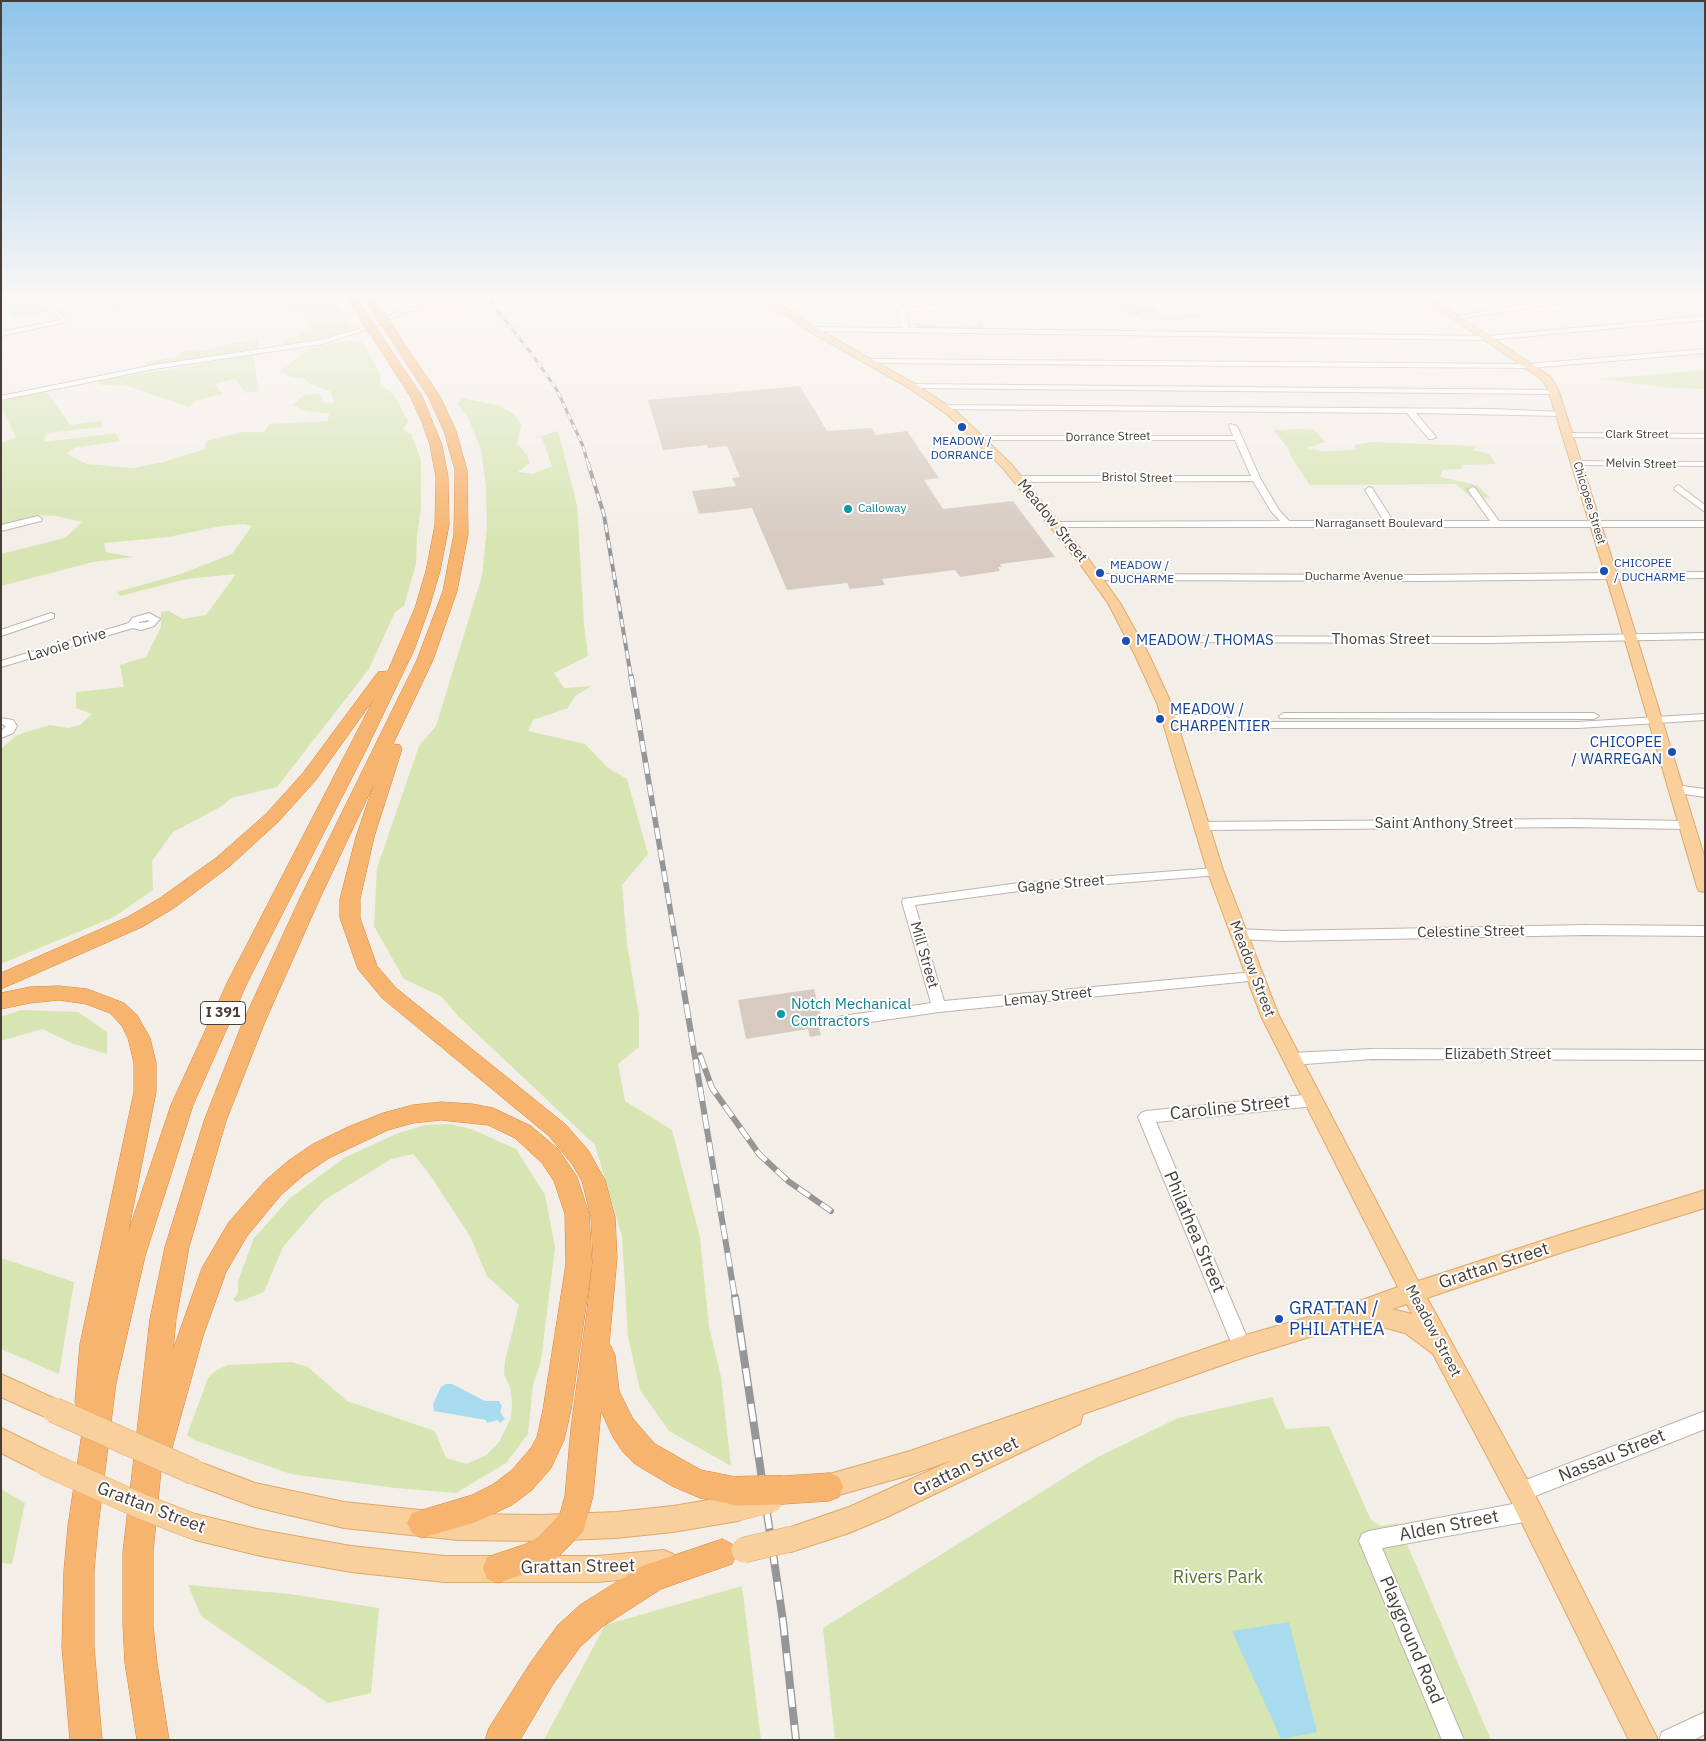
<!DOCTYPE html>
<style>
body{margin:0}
#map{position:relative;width:1706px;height:1741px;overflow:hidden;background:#f3eee8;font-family:"IBM Plex Sans",sans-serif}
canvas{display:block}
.frame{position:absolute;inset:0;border:2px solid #463e37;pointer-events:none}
</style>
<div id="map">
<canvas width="1706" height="1741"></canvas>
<div class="frame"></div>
</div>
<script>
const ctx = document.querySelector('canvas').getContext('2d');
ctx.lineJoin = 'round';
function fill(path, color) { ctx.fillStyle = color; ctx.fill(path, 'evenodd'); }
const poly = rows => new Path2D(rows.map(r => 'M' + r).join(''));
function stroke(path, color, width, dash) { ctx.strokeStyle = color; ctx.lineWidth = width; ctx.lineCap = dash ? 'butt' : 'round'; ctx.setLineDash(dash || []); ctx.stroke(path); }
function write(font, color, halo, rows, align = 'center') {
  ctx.font = font + ' "IBM Plex Sans",sans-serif'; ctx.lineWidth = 4; ctx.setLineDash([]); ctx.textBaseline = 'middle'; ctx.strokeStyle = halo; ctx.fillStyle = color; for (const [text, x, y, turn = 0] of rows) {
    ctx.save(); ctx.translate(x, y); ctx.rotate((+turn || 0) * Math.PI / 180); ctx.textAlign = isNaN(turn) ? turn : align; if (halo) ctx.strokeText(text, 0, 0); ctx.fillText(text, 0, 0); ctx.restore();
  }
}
fill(poly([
 [1,296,35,296,48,312,13,318,9,307,1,308],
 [132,296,147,296,127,302,113,311,104,302],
 [288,296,329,296,341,311,352,330,320,340,283,346,284,338,297,336,312,325,303,320,306,314,289,309],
 [1117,304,1154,305,1158,315,1198,314,1199,319,1143,320],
 [978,321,984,321,983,330,915,329,914,323,965,328,978,325],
 [258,339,258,349,148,365,145,363,179,356,178,353,198,349,201,351,242,341],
 [351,340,360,341,363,343,381,375,380,383,393,394,408,421,403,430,411,434,421,460,421,508,417,535,416,564,404,606,395,612,369,669,277,787,231,798,222,806,173,832,152,861,153,890,114,917,1,964,1,749,17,735,50,725,68,728,80,725,92,714,76,708,76,692,124,687,120,665,146,657,161,627,161,612,169,611,183,619,206,615,236,574,186,579,120,596,117,592,181,574,232,554,252,526,244,524,221,526,168,537,104,543,106,552,133,557,93,562,1,586,1,554,65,538,82,522,56,516,38,515,1,525,1,443,16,437,1,407,1,401,47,392,70,425,101,421,102,427,47,433,44,442,116,433,120,441,74,448,67,454,87,464,133,468,163,462,205,449,206,441,242,432,264,432,270,424,327,421,330,414,307,411,292,405,304,395,319,393,325,404,334,402,330,391,310,384,305,379,288,376,281,371,310,348],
 [253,355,259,391,246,393,235,379,215,384,223,394,197,400,189,407,128,386,102,385,98,381],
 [1705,370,1705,389,1669,388,1601,379],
 [462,398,501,406,516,416,521,425,517,443,527,455,530,463,518,472,533,474,552,466,541,436,558,431,577,505,584,624,588,656,554,673,564,688,592,686,575,696,568,708,533,720,528,731,585,744,608,768,627,779,648,854,622,885,627,944,639,1016,639,1047,618,1064,625,1101,672,1130,700,1237,709,1327,721,1377,731,1466,669,1431,640,1390,628,1337,622,1236,595,1145,458,1016,442,997,404,979,374,926,377,868,419,746,436,726,482,576,487,528,486,487,481,449,468,418,457,403],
 [1302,429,1314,430,1325,442,1307,448,1322,451,1356,450,1355,445,1372,442,1477,446,1473,450,1489,454,1496,464,1463,465,1461,469,1443,470,1440,477,1477,485,1490,498,1471,497,1456,484,1310,485,1293,460,1288,448,1273,430],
 [21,1010,78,1012,107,1032,107,1054,74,1044,42,1029,1,1041,1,1017],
 [449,1124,471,1129,516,1149,545,1195,555,1247,541,1361,533,1385,528,1434,506,1463,456,1493,395,1488,291,1474,194,1440,187,1435,208,1378,215,1371,228,1365,292,1362,308,1367,347,1401,435,1431,446,1458,466,1464,485,1456,499,1442,511,1418,512,1402,510,1387,504,1375,505,1361,519,1305,487,1276,470,1236,430,1175,413,1154,391,1159,323,1201,283,1247,264,1292,244,1300,236,1302,233,1299,238,1294,238,1281,254,1238,290,1198,344,1158,396,1134,425,1125],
 [1,1258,74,1282,59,1374,1,1349],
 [1272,1397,1286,1429,1329,1426,1371,1520,1381,1526,1398,1523,1491,1740,835,1740,823,1628,1096,1458,1178,1418],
 [1,1489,25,1503,12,1564,1,1563],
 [188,1585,290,1594,379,1608,371,1693,328,1703,201,1616],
 [742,1586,761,1740,544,1740,605,1625]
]), '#d7e5b3');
fill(poly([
 [446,1384,452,1384,485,1401,499,1401,502,1406,500,1412,505,1419,500,1423,497,1420,487,1423,486,1420,434,1411,433,1404,441,1387],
 [1289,1622,1317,1732,1281,1739,1232,1631]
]), '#a7dbed');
fill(poly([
 [800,386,827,431,872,428,876,435,907,431,939,478,924,480,943,509,1013,501,1055,557,1000,564,1002,567,998,567,1000,571,960,577,955,570,882,579,885,585,850,589,847,583,787,590,752,508,699,514,692,491,736,486,732,478,740,477,727,446,708,448,707,445,663,450,648,400],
 [814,989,824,1027,819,1028,821,1035,810,1037,808,1029,746,1039,738,1000]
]), '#d7cbc1');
const minor = poly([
 [882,296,889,296,901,305,952,296,962,296,940,303,904,308,909,328,1488,336,1705,316,1705,320,1488,340,813,331,810,329,813,327,902,328,897,308,882,296],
 [1311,296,1356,296,1353,298,1314,298,1311,296],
 [1488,296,1496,296,1518,306,1592,296,1609,296,1455,319,1452,317,1510,307,1488,296],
 [434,302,436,303,436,305,407,312,360,332,322,344,154,369,1,400,1,396,154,365,321,340,356,330,403,310,434,302],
 [50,304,67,320,67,322,1,336,1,332,60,320,47,306,50,304],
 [1705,349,1705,353,1529,368,869,363,865,361,869,359,1529,364,1705,349],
 [909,384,1554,390,1558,392,1554,394,912,388,908,386,909,384],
 [939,405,1493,409,1562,412,1566,414,1562,416,1416,413,1436,437,1432,439,1429,439,1407,413,942,409,939,409,939,405],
 [1230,424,1237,426,1260,478,1279,510,1289,521,1384,521,1365,490,1369,487,1372,488,1393,521,1490,521,1468,490,1472,487,1475,488,1499,521,1705,521,1705,527,1053,527,1049,524,1050,522,1280,521,1271,511,1253,481,1018,482,1014,479,1018,476,1251,476,1235,440,979,440,975,438,979,436,1233,436,1229,426,1230,424],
 [1565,433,1705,434,1705,438,1568,437,1565,437,1565,433],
 [1574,461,1705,462,1705,466,1577,465,1574,465,1574,461],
 [1678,485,1705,505,1705,512,1675,490,1674,488,1678,485],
 [38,516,42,519,41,521,1,531,1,525,38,516],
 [1705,572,1705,578,1422,581,1096,580,1091,577,1096,574,1422,575,1705,572],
 [51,613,54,614,54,618,1,636,1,630,51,613],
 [149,613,160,619,154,626,141,630,133,628,1,667,1,661,129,623,132,618,149,613],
 [149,620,148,622,139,623,139,622,149,620],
 [1705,633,1705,639,1487,643,1133,642,1128,639,1133,636,1487,637,1705,633],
 [1284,713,1594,713,1599,716,1594,719,1280,718,1279,716,1284,713],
 [1705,714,1705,720,1578,728,1227,728,1172,732,1166,729,1172,726,1227,722,1578,722,1705,714],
 [1169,715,1224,715,1229,718,1224,721,1165,720,1164,718,1165,716,1169,715],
 [1,718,13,720,17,726,13,733,1,738,1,731,6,726,1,724,1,718],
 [1675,785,1705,789,1705,797,1671,792,1669,789,1675,785],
 [1573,819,1686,821,1692,825,1686,829,1573,827,1201,830,1195,826,1201,822,1573,819],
 [1215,868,1221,872,1219,875,1019,891,915,905,944,1001,1254,972,1259,974,1261,977,1259,980,939,1012,843,1026,838,1025,836,1021,838,1017,843,1016,931,1003,902,902,903,899,1019,883,1215,868],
 [1586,925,1705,926,1705,936,1586,935,1282,941,1238,939,1233,937,1231,934,1233,931,1238,929,1282,931,1586,925],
 [1372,1049,1705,1050,1705,1060,1372,1059,1292,1065,1287,1063,1285,1059,1287,1055,1292,1053,1372,1049],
 [1314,1094,1319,1096,1321,1100,1319,1104,1314,1106,1156,1122,1251,1347,1248,1353,1242,1355,1236,1353,1233,1347,1138,1117,1141,1113,1146,1111,1314,1094],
 [1705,1411,1705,1429,1520,1502,1513,1499,1510,1492,1513,1485,1705,1411],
 [1529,1501,1536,1504,1539,1511,1536,1518,1529,1521,1382,1548,1464,1740,1442,1740,1359,1541,1362,1534,1369,1531,1529,1501],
 [1705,1712,1705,1734,1694,1740,1659,1740,1662,1732,1705,1712]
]);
const major = poly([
 [758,296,768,296,818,329,915,384,956,411,1011,464,1088,558,1120,603,1149,655,1171,703,1223,870,1279,1016,1418,1281,1563,1234,1705,1190,1705,1208,1563,1252,1427,1298,1529,1483,1658,1740,1629,1740,1511,1501,1433,1354,1405,1333,1382,1327,1348,1325,1242,1358,1083,1414,1080,1424,887,1517,849,1533,791,1552,782,1548,778,1539,782,1530,849,1507,953,1460,910,1475,821,1500,812,1497,809,1488,812,1479,910,1451,1242,1336,1340,1308,1398,1287,1261,1016,1207,870,1157,703,1135,655,1108,603,1080,564,1003,468,948,415,909,388,812,333,758,296],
 [1407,1304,1412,1314,1392,1309,1407,1304],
 [1419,296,1429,296,1542,371,1550,377,1558,389,1627,606,1705,859,1705,892,1699,891,1697,887,1615,606,1548,389,1543,381,1536,375,1419,296],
 [1,1374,62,1402,66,1410,62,1418,54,1421,1,1397,1,1374],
 [1,1428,54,1454,57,1463,54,1472,45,1475,1,1453,1,1428],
 [194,1460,255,1483,344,1502,458,1514,540,1515,616,1512,673,1506,738,1495,747,1499,751,1508,747,1517,738,1521,673,1532,616,1538,540,1541,458,1540,344,1528,255,1507,185,1481,182,1472,185,1463,194,1460],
 [195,1514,261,1530,351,1546,444,1556,597,1556,664,1550,673,1554,677,1563,673,1572,664,1576,597,1582,444,1582,351,1572,261,1556,195,1540,186,1536,182,1527,186,1518,195,1514]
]);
const highway = poly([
 [346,296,356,296,372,322,371,324,363,324,346,296],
 [362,296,372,296,385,315,384,317,376,317,362,296],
 [386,321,390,322,441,398,456,431,467,470,468,534,457,591,433,660,393,744,400,745,402,749,374,837,360,899,360,918,377,966,396,988,565,1124,588,1150,605,1180,615,1217,617,1258,609,1345,611,1346,615,1355,619,1391,633,1419,655,1444,701,1470,736,1477,746,1481,750,1491,746,1501,736,1505,700,1498,672,1486,635,1464,623,1452,613,1437,601,1411,593,1496,583,1532,558,1557,543,1567,498,1583,487,1579,483,1568,487,1557,526,1544,538,1537,560,1514,565,1496,571,1428,587,1311,593,1258,591,1217,582,1181,572,1164,549,1136,382,998,358,969,340,918,340,899,356,837,374,784,320,898,264,1024,226,1121,189,1247,176,1319,173,1350,202,1268,229,1222,265,1181,288,1161,313,1144,348,1127,383,1113,413,1105,441,1102,472,1104,493,1108,531,1126,558,1149,577,1177,589,1214,592,1264,571,1410,564,1440,551,1468,532,1490,512,1505,476,1522,422,1538,412,1533,407,1523,412,1513,472,1495,492,1485,512,1470,531,1448,537,1437,543,1410,566,1264,565,1214,554,1181,542,1163,515,1138,488,1125,441,1120,413,1123,388,1130,329,1158,304,1175,281,1195,247,1236,226,1272,203,1336,172,1448,168,1458,162,1460,153,1552,153,1625,157,1663,169,1740,137,1740,125,1663,123,1625,123,1552,150,1319,165,1247,204,1121,242,1024,300,898,417,660,443,591,454,534,455,470,444,431,429,398,381,324,386,321],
 [373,328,377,329,422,396,442,445,448,477,449,525,440,571,429,608,414,650,365,752,248,981,193,1105,145,1256,116,1383,98,1526,94,1571,94,1647,102,1740,70,1740,62,1647,64,1571,68,1526,85,1413,79,1411,75,1402,80,1344,134,1092,134,1063,128,1038,122,1026,110,1013,86,1004,59,1000,30,1003,1,1009,1,993,30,987,59,986,87,989,124,1003,137,1015,150,1038,156,1063,156,1092,128,1233,171,1105,228,981,374,699,315,781,278,822,230,866,174,908,142,927,1,989,1,973,128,917,160,898,216,858,266,814,303,773,378,672,388,671,415,608,426,571,435,525,436,477,430,445,422,422,410,396,368,331,373,328],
 [829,1473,839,1477,843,1487,839,1497,829,1501,783,1504,773,1500,769,1490,773,1480,783,1476,829,1473],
 [722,1539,732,1544,737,1554,732,1564,661,1589,602,1627,580,1647,553,1684,520,1740,485,1740,489,1728,531,1662,558,1625,580,1605,642,1566,722,1539]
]);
stroke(minor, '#beb4ab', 2);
stroke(major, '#dea96b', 2);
stroke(highway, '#d6863f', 1);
fill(minor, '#fff');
fill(major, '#f9cf9b');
fill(highway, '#f7b46f');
const railFar4 = poly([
 [486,296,532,354,557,390,583,446,588,464]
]);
const railFar3 = poly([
 [588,463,604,515,631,677]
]);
const railFar2 = poly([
 [631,676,677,950]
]);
const railFar1 = poly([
 [677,949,735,1298],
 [700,1055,712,1088,759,1154,788,1181,831,1211]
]);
const rail = poly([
 [735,1297,783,1621,796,1740]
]);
stroke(railFar4, '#969696', 3);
stroke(railFar3, '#969696', 4);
stroke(railFar2, '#969696', 5.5);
stroke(railFar1, '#969696', 6);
stroke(rail, '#969696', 8);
stroke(railFar4, '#fff', 2, [6]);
stroke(railFar3, '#fff', 2.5, [8]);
stroke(railFar2, '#fff', 4, [11]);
stroke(railFar1, '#fff', 4.5, [14]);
stroke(rail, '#fff', 5.5, [18]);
const minorBridge = poly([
 [434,304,490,296]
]);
const majorBridge = poly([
 [54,1410,194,1472],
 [45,1463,143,1507,195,1527],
 [738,1508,770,1500],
 [744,1550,791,1539]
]);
const highwayBridgeFar1 = poly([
 [380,315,386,324],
 [367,322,373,331]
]);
const highwayBridge = poly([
 [736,1491,783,1490]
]);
stroke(minorBridge, '#beb4ab', 8, []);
stroke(majorBridge, '#dea96b', 26, []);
stroke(highwayBridgeFar1, '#d6863f', 11, []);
stroke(highwayBridge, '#d6863f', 30, []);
stroke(minorBridge, '#fff', 8);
stroke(majorBridge, '#f9cf9b', 25);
stroke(highwayBridgeFar1, '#f7b46f', 11);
stroke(highwayBridge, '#f7b46f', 29);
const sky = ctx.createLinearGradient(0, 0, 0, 540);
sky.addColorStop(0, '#8ec4ea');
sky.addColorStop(0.55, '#faf7f5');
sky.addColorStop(1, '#faf7f500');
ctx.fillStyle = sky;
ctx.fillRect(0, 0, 1706, 540);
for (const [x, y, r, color] of [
 [962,427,5,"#1a4fb4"],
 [848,509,5,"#0f9aa8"],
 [1604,571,5,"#1a4fb4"],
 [1100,573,5,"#1a4fb4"],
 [1126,641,5,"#1a4fb4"],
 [1160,719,5,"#1a4fb4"],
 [1672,752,5,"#1a4fb4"],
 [781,1014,5,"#0f9aa8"],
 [1279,1319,5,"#1a4fb4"]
]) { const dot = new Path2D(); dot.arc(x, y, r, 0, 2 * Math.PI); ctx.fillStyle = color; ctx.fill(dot); stroke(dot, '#fff', 2); }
write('12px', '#463e37', '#fff', [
 ["Clark Street",1637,435],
 ["Dorrance Street",1108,437,-1],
 ["Melvin Street",1641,464,1],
 ["Bristol Street",1137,478,1],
 ["Chicopee Street",1589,503,73],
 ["Narragansett Boulevard",1379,524],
 ["Ducharme Avenue",1354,577]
]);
write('12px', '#164399', '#fff', [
 ["MEADOW /",962,442,"center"],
 ["DORRANCE",962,456,"center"],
 ["CHICOPEE",1614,564],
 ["/ DUCHARME",1614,578],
 ["MEADOW /",1110,566],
 ["DUCHARME",1110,580]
], 'left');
write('12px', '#0d838f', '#fff', [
 ["Calloway",858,509]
], 'left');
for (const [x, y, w] of [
 [223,1013,45]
]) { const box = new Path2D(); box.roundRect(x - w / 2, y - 11.5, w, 23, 4); ctx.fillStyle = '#fff'; ctx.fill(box); stroke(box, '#463e37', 1); }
write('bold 14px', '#463e37', null, [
 ["I 391",223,1013]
]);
write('15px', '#463e37', '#fff', [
 ["Meadow Street",1052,521,51],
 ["Thomas Street",1381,640],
 ["Lavoie Drive",67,645,-17],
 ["Saint Anthony Street",1444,824],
 ["Gagne Street",1061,884,-5],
 ["Celestine Street",1471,932,-1],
 ["Mill Street",924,955,74],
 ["Meadow Street",1252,969,69],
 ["Lemay Street",1048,997,-6],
 ["Elizabeth Street",1498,1055],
 ["Meadow Street",1433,1331,62]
]);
write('15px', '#164399', '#fff', [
 ["MEADOW / THOMAS",1136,641],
 ["MEADOW /",1170,710],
 ["CHARPENTIER",1170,727],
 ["CHICOPEE",1662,743,"right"],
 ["/ WARREGAN",1662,760,"right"]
], 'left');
write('15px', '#0d838f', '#fff', [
 ["Notch Mechanical",791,1005],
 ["Contractors",791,1022]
], 'left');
write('18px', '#463e37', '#fff', [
 ["Caroline Street",1230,1108,-6],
 ["Philathea Street",1194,1232,67],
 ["Grattan Street",1494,1266,-18],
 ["Nassau Street",1612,1456,-22],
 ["Grattan Street",966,1467,-26],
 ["Grattan Street",151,1508,21],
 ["Alden Street",1449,1526,-11],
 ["Grattan Street",578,1567,-1],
 ["Playground Road",1411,1640,67]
]);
write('18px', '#164399', '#fff', [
 ["GRATTAN /",1289,1309],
 ["PHILATHEA",1289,1330]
], 'left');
write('18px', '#54752d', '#fff', [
 ["Rivers Park",1218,1578]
]);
</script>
